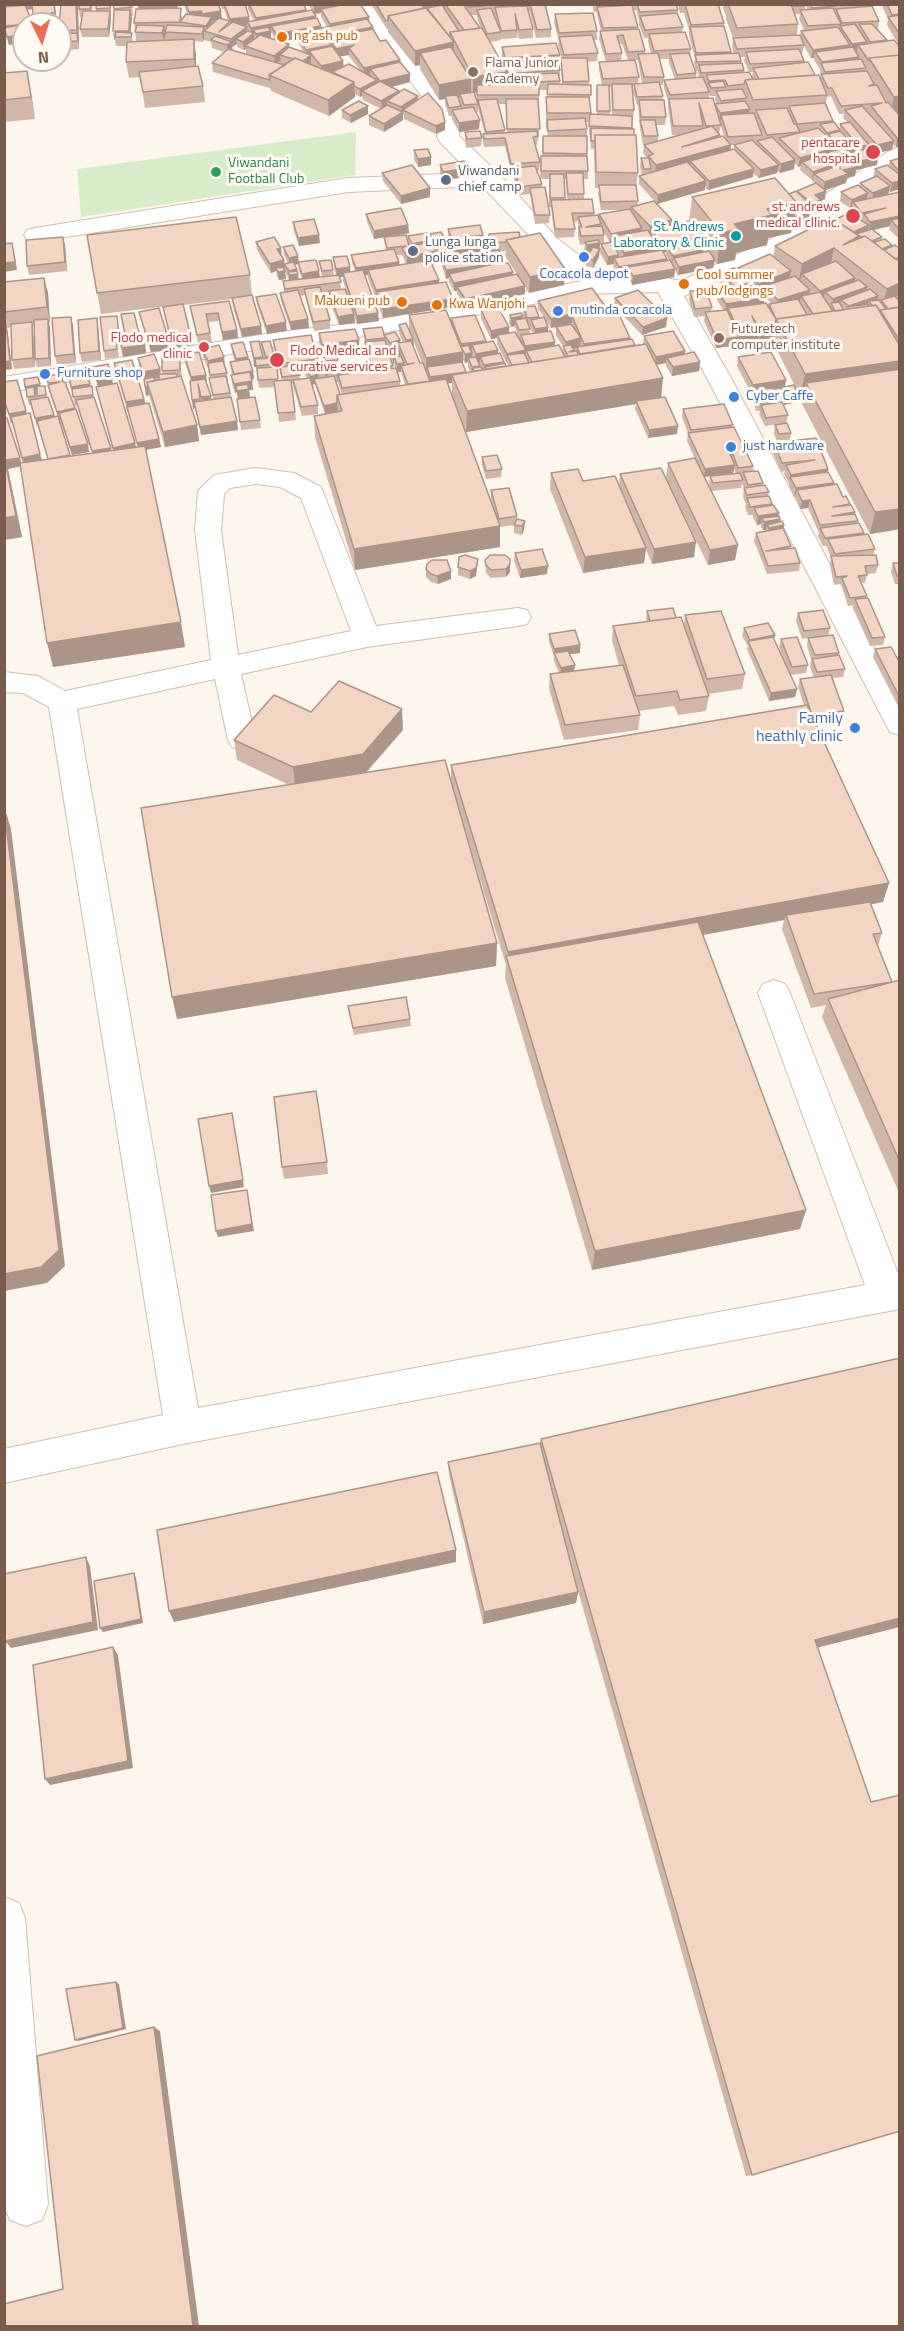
<!DOCTYPE html>
<style>
body{margin:0}
#map{position:relative;width:904px;height:2331px;overflow:hidden;background:#fdf6ec;font-family:"Titillium Web",sans-serif}
canvas{display:block}
.frame{position:absolute;inset:0;border:6px solid #7a5c4d;pointer-events:none}
.north{position:absolute;left:12px;top:12px;width:60px;height:60px;box-sizing:border-box;background:#fffaf3;border:2px solid #cabbb1;border-radius:50%;rotate:175deg;font-size:16px;font-weight:700;line-height:24px;text-align:center;color:#7a5c4d}
.north::after{content:'';display:block;margin:auto;width:21px;height:27px;background:#e76f51;clip-path:polygon(50% 0,100% 100%,50% 72%,0 100%)}
</style>
<div id="map">
<canvas width="904" height="2331"></canvas>
<div class="frame"></div>
<div class="north">N</div>
</div>
<script>
const ctx = document.querySelector('canvas').getContext('2d');
ctx.lineJoin = 'round';
function fill(path, color) { ctx.fillStyle = color; ctx.fill(path, 'evenodd'); }
const poly = rows => new Path2D(rows.map(r => 'M' + r).join(''));
function stroke(path, color, width, dash) { ctx.strokeStyle = color; ctx.lineWidth = width; ctx.lineCap = dash ? 'butt' : 'round'; ctx.setLineDash(dash || []); ctx.stroke(path); }
function write(font, color, halo, rows, align = 'center') {
  ctx.font = font + ' "Titillium Web",sans-serif'; ctx.lineWidth = 6; ctx.setLineDash([]); ctx.textBaseline = 'middle'; ctx.strokeStyle = halo; ctx.fillStyle = color; for (const [text, x, y, turn = 0] of rows) {
    ctx.save(); ctx.translate(x, y); ctx.rotate((+turn || 0) * Math.PI / 180); ctx.textAlign = isNaN(turn) ? turn : align; if (halo) ctx.strokeText(text, 0, 0); ctx.fillText(text, 0, 0); ctx.restore();
  }
}
fill(poly([
 [356,132,355,175,81,217,77,169]
]), '#d8ecc9');
const minor = poly([
 [351,4,372,4,443,96,460,124,459,136,499,174,558,239,610,279,666,278,681,281,796,227,823,196,892,149,900,148,900,164,839,206,812,237,684,296,730,376,900,697,900,735,890,732,886,725,706,376,658,292,585,294,366,336,278,346,4,393,4,377,278,332,366,322,582,281,542,249,482,186,348,192,35,242,27,240,24,235,27,230,35,228,348,178,470,173,440,142,437,137,438,124,423,98,351,4],
 [255,468,294,473,321,487,376,626,518,608,527,610,531,617,527,624,518,626,367,647,241,674,256,740,252,747,242,750,232,747,228,740,215,679,77,709,198,1408,865,1285,758,993,763,984,774,980,785,984,790,993,900,1279,900,1309,183,1444,4,1483,4,1449,163,1415,49,707,23,693,4,692,4,672,38,676,65,691,211,660,195,530,198,491,214,475,255,468],
 [255,484,280,487,301,498,351,631,238,655,221,530,224,494,230,488,255,484],
 [4,1897,19,1903,25,1918,48,2204,42,2220,26,2226,10,2220,4,2206,4,1897]
]);
stroke(minor, '#d1beb0', 2);
fill(minor, '#fff');
fill(poly([
 [4,4,16,4,17,6,21,4,55,4,57,21,34,23,32,9,27,10,9,45,4,30],
 [55,4,78,4,79,49,60,51,61,6,55,6],
 [79,4,93,4,92,11,96,11,96,4,111,4,111,19,109,37,82,37,80,29,82,17,80,17,79,9],
 [113,4,132,4,133,16,131,16,131,32,133,42,150,41,136,41,134,23,138,9,137,4,177,4,178,8,182,17,182,19,187,14,184,4,218,4,222,19,228,21,224,9,222,9,220,4,304,4,306,11,312,10,308,4,360,4,369,17,369,21,380,41,410,74,410,82,391,87,399,91,399,93,419,100,445,130,436,134,404,119,404,114,403,115,403,120,384,132,369,125,369,116,381,109,363,100,362,96,360,97,355,94,355,97,329,116,271,91,270,88,213,72,212,63,224,52,212,48,211,42,204,40,204,38,203,42,194,41,196,66,203,86,205,102,145,108,140,77,129,78,126,62,127,46,116,46,115,40,114,40,113,31,114,11],
 [245,6,248,6,248,9,254,21,250,22],
 [321,13,321,17,327,27,321,28,314,14],
 [271,33,272,33,275,40,271,39],
 [296,39,297,41,302,49,302,52,289,48,289,44,280,41],
 [237,44,237,47,244,50,246,49,246,54,232,50,232,47],
 [349,55,349,56,360,70,343,67,340,56],
 [367,4,463,4,465,7,465,4,583,4,545,6,551,29,551,37,536,38,530,11,528,11,533,29,533,38,519,39,517,33,517,38,501,39,501,40,490,42,505,69,502,56,502,47,560,55,559,63,558,63,560,70,560,85,562,85,561,67,561,58,562,58,558,45,559,41,554,23,555,14,597,31,597,40,594,40,598,53,597,61,587,62,589,85,591,85,590,104,590,114,597,114,597,85,602,85,599,70,599,62,606,62,599,39,600,31,601,31,597,15,597,12,594,12,592,4,629,4,638,27,638,29,645,51,645,54,651,53,648,42,648,38,644,38,639,24,639,21,637,13,637,10,634,10,633,4,676,4,678,10,677,14,683,27,682,32,691,49,690,56,696,73,696,78,699,77,698,74,698,71,696,71,694,63,695,59,689,35,689,30,684,13,680,13,678,4,718,4,724,23,724,26,731,54,734,54,732,47,733,38,726,19,726,16,723,8,723,4,805,4,805,10,808,10,805,4,873,4,873,7,879,21,878,29,887,40,887,41,897,44,898,41,897,42,887,25,888,19,881,4,900,4,900,116,898,114,899,112,896,112,900,146,896,147,893,144,892,150,875,153,869,146,868,148,877,165,856,170,855,176,847,178,846,183,825,190,825,199,821,201,819,208,816,210,814,218,793,225,792,224,791,233,768,238,767,245,736,253,735,260,717,264,714,261,713,268,678,275,675,270,674,277,632,285,627,274,618,276,613,266,614,264,607,265,600,253,601,244,610,243,604,232,604,243,600,244,599,257,593,268,586,266,586,258,590,253,586,253,584,250,585,244,580,245,578,236,578,221,574,222,575,229,574,237,555,238,551,207,549,207,549,179,540,179,541,156,542,156,543,136,548,136,546,128,546,106,548,90,539,90,539,138,538,138,537,145,535,145,540,162,539,170,537,171,542,184,542,187,550,215,549,223,535,224,530,194,520,195,513,176,513,172,511,172,505,146,484,147,483,142,483,134,485,134,478,108,478,104,478,112,476,112,479,129,459,132,452,119,452,116,449,116,445,104,445,99,439,100,420,69,420,65,415,66,388,32,388,29,387,29,372,6,372,5,368,6],
 [795,14,800,14,799,19,804,30,801,31,800,36,797,35,798,24],
 [471,15,477,15,477,18,481,28,480,28],
 [619,44,622,44,628,60,638,60,642,83,638,83,639,77,621,61,622,53],
 [804,46,811,58,814,58,814,60,820,69,820,71,821,74,820,79,815,75,803,63,804,61,801,54,802,54],
 [740,57,745,57,744,61,749,72,744,72,744,70,741,63],
 [660,59,669,59,669,63,675,79,664,80,664,88,668,101,668,107,672,135,681,135,658,141,658,136,656,125,665,125,666,117,660,85,663,85,664,77],
 [749,72,753,72,752,76,753,79],
 [507,79,508,83,514,82,514,85,507,85],
 [632,86,634,86,633,92,637,105,638,105,640,128,643,145,646,144,644,145,643,153,647,158,641,158,640,167,642,175,639,176,639,184,657,204,705,190,705,187,708,190,753,177,753,173,759,178,777,173,778,171,780,173,794,169,795,163,798,167,801,166,800,170,812,180,813,180,813,182,815,184,797,191,797,192,789,194,692,197,689,222,671,225,672,220,638,205,636,188,638,173,632,129,634,110],
 [609,87,611,87,612,115,610,115],
 [477,92,477,102,474,93],
 [709,95,710,96,716,96,715,100,717,104,715,104,709,98],
 [831,96,839,114,844,114,843,118,847,122,840,124,840,129,833,122,826,103,827,97],
 [498,104,506,104,507,133,505,133],
 [720,121,721,121,720,124,725,138,720,137,719,133,721,125],
 [585,122,589,122,589,135,590,135,591,149,594,149,595,188,599,188,598,194,601,210,624,210,594,216,594,213,584,199,583,179,588,179,588,171,587,156,587,129],
 [731,145,735,145,734,145,734,149,731,150],
 [564,179,566,179,567,200,565,200],
 [699,241,707,252,703,252,699,244],
 [612,242,614,242,614,244,621,257,618,257,619,255],
 [666,252,666,255,669,260,667,261,667,259,664,253],
 [4,60,7,73,27,71,35,119,4,122],
 [368,106,368,114,351,123,342,118,342,110],
 [465,132,482,138,481,146,466,148,465,141],
 [414,150,431,157,431,165,418,167,414,159],
 [900,158,900,189,890,192,889,191,889,194,900,192,900,240,889,229,890,226,873,230,882,237,881,240,892,246,900,249,900,529,870,534,802,404,803,396,800,396,772,340,772,338,759,340,758,339,758,342,740,344,739,342,739,345,716,348,704,321,705,316,694,317,689,300,690,291,712,307,711,312,723,310,717,300,718,292,728,290,719,282,720,273,738,271,738,268,773,257,775,246,834,220,859,219,852,210,852,207,850,208,840,201,841,192,859,186,860,183,873,178,875,169,888,166,890,161],
 [763,290,763,295,771,303,769,304,768,306,764,303,760,291],
 [440,165,467,168,467,177,443,180,440,173],
 [382,173,430,197,401,204,383,181],
 [366,214,408,225,409,233,393,236,408,244,408,236,430,239,430,234,451,248,451,244,448,238,448,229,483,235,483,243,479,244,481,248,481,252,490,251,489,234,520,237,564,285,529,293,525,286,525,294,464,308,457,295,457,291,454,291,449,282,449,278,446,279,442,266,441,260,440,260,436,253,436,260,431,261,439,283,453,307,383,318,368,278,368,275,365,275,379,321,357,324,354,315,355,323,339,325,329,299,329,292,322,293,330,320,330,329,314,331,305,295,300,296,308,319,309,328,291,330,281,301,280,293,284,292,283,281,289,281,288,277,285,272,285,269,284,269,286,279,279,280,277,276,276,271,271,273,257,250,256,242,282,256,284,264,288,263,284,255,283,247,299,262,319,271,320,277,322,277,319,261,333,270,334,275,336,275,334,266,333,257,350,267,350,272,355,271,352,263,351,255,386,250,384,237,374,239,367,222],
 [500,251,506,251,505,256,517,274,513,274,504,263],
 [397,255,402,255,406,264,399,265],
 [298,264,299,271,302,279,299,279,298,274,295,265],
 [340,277,343,277,343,281,352,308,341,289],
 [293,222,320,243,299,246,294,231],
 [87,235,250,275,252,296,261,326,262,334,242,337,233,307,232,299,183,305,193,345,172,348,163,307,177,305,101,314],
 [63,237,65,245,67,271,29,275,27,266],
 [44,278,48,293,50,323,49,323,51,366,37,367,35,359,34,325,32,325,33,330,35,367,14,369,12,360,11,327,7,328,12,369,4,370,4,282],
 [256,297,287,331,267,334,257,305],
 [615,298,667,318,666,327,642,335,614,306],
 [229,301,237,330,238,338,223,340,219,321,208,322,212,342,198,343,190,306],
 [538,301,605,311,630,339,635,345,643,344,644,336,685,354,700,362,699,371,672,376,666,366,666,363,657,365,661,397,677,434,648,438,635,409,636,404,466,432,459,415,494,508,491,499,491,490,517,516,517,519,525,521,524,529,522,535,514,533,514,525,500,527,500,547,355,570,315,437,314,416,325,414,315,384,312,385,318,405,318,414,302,416,294,389,293,384,292,384,296,420,279,422,275,387,259,388,256,367,254,367,250,342,263,359,264,359,262,351,261,342,274,355,275,364,273,364,273,366,277,367,278,381,282,381,274,348,273,340,318,359,318,367,324,362,319,342,319,333,359,349,336,352,338,368,343,374,351,373,351,366,361,366,361,372,371,371,366,351,363,329,400,340,400,343,403,342,399,333,399,325,409,330,409,315,451,322,451,318,486,341,486,342,498,354,506,366,508,366,507,362,506,362,497,344,497,338,491,339,481,319,481,310,509,333,518,337,515,326,511,327,509,323,510,315,524,319,523,315,524,307,539,317,539,318,544,317,538,309],
 [544,318,551,328,572,323,573,327,556,327,556,336,563,346,562,352,554,346,555,342,548,332,548,327],
 [529,326,530,326,533,334,530,334],
 [414,342,422,363,420,363,414,347],
 [387,348,390,351,393,364,394,363,395,368,393,369],
 [463,360,465,363,468,362,468,367,470,372,466,373,463,365],
 [313,368,318,368,318,374],
 [298,370,303,370,304,374,307,378,300,379],
 [398,372,401,372,405,385,400,385,400,381],
 [336,382,338,382,342,394,340,394],
 [447,383,452,383,452,394],
 [139,312,169,341,170,350,151,352,141,320],
 [121,314,139,335,145,345,146,353,123,357,120,344,117,344,119,357,105,359,104,351,117,316,120,338,126,337],
 [71,317,76,363,57,365,55,356],
 [98,326,101,360,82,362,80,353],
 [231,344,248,359,254,379,252,379,253,390,249,390,250,397,238,399,237,392,235,393,232,384,231,375,232,375,230,362,235,361,232,352],
 [202,349,225,365,225,366,227,373,228,382,238,430,201,435,195,408,193,409,191,381,185,363,184,354,206,375,207,383,211,400,213,399,208,369,203,357],
 [180,356,182,379,197,425,199,441,165,447,149,395,146,396,144,379,139,366,138,358,160,369,161,374,163,374,162,371],
 [738,357,785,387,797,402,784,405,779,396,780,389,776,389,779,401,779,403,788,415,786,423,765,426,759,414,760,411,756,411,752,397,753,393,751,393,737,366],
 [114,363,144,399,145,404,159,439,161,447,146,450,185,647,53,667,21,466,8,469,22,537,4,540,4,418,21,463,23,463,13,422,11,423,4,402,4,382,27,414,42,460,48,459,31,405,29,405,27,397,41,386,45,386,47,397,70,456,92,453,78,405,75,406,68,370,90,386,111,450,113,450,98,395,96,387,98,387,93,367,113,384,136,447,138,447,116,371],
 [63,382,89,452,72,455,60,420,59,420,50,394,48,385],
 [237,399,260,420,261,428,241,430],
 [683,409,733,425,732,427,753,466,752,471,763,483,762,485,769,492,768,496,772,505,779,513,778,516,780,519,780,522,784,525,783,529,791,546,790,549,800,563,799,571,767,574,754,541,756,533,766,531,766,530,763,530,761,527,761,524,757,525,753,517,753,515,748,515,745,507,746,504,743,497,744,488,742,483,741,488,711,491,709,484,710,476,704,477,738,545,735,560,708,565,666,478,668,463,698,465,687,441,688,433,682,417],
 [734,469,736,473,713,476,733,473],
 [775,425,791,433,790,441,828,469,828,472,834,483,833,484,850,505,858,521,857,523,864,533,863,535,875,549,873,555,878,565,876,573,867,574,865,583,861,583,867,596,866,598,885,637,883,645,870,646,853,608,854,605,848,606,841,584,834,585,830,565,831,558,827,547,827,546,823,546,818,536,819,533,808,508,800,509,795,496,794,497,789,485,789,483,784,474,785,471,781,472,772,451,774,443,777,442,774,433],
 [482,457,502,469,501,477,486,479,482,465],
 [551,473,583,481,619,485,620,474,694,557,652,564,646,550,644,563,583,573,550,489],
 [515,553,547,574,520,578,514,561],
 [478,559,476,576,470,579,458,575,458,567],
 [485,560,510,564,510,572,506,577,491,578,486,573],
 [893,563,900,563,900,584,895,584,891,572],
 [426,569,451,579,438,584,431,582,426,577],
 [647,611,676,618,684,624,685,615,745,674,742,689,708,694,709,696,706,711,678,715,674,706,639,711,640,715,638,730,564,740,549,689,550,674,559,673,554,661,554,656,549,642,549,634,580,653,570,654,574,671,619,665,612,641,613,626,647,622,646,619],
 [798,613,830,628,828,636,839,653,839,655,845,669,843,677,832,678,844,711,842,719,815,722,889,883,883,902,871,904,882,933,878,946,892,982,900,980,900,1195,822,1017,826,1005,811,1008,782,929,784,920,703,935,806,1210,800,1229,592,1270,505,978,506,965,466,833,497,943,496,966,177,1019,289,785,237,760,234,740,311,712,403,730,366,773,451,781,451,765,804,705,798,687,800,679,814,678,810,667,811,659,807,646,808,638,802,639,796,621],
 [744,628,775,635,774,640,788,670,779,647,781,639,808,665,806,673,790,675,797,689,795,697,769,701,747,649,748,646,742,636],
 [875,649,900,663,900,710,873,657],
 [348,1006,410,1019,411,1026,354,1035],
 [327,1162,328,1174,284,1179,282,1167],
 [541,1439,818,1648,752,2175,746,2176,574,1577,578,1592,576,1603,483,1624,449,1475,448,1462,540,1443]
]), '#d1b7a8');
fill(poly([
 [21,4,50,4,51,7,22,10],
 [76,4,78,4,79,49,77,30],
 [166,4,177,4,178,12,140,16,139,7],
 [322,4,355,4,321,9,321,13,314,14,314,6],
 [433,4,445,4,445,11,425,14,424,6],
 [130,10,132,18,130,39,129,31],
 [306,10,307,18,316,16,316,24,271,26,271,40,257,43,256,34,253,30,255,42,245,46,246,49,244,50,243,42,251,36,251,28,256,26,256,18],
 [110,11,111,19,109,37,108,29],
 [201,11,202,19,190,21,189,12],
 [221,11,222,20,212,21,213,26,207,32,206,26,203,22,203,14],
 [249,17,250,25,247,22,247,25,231,28,230,19],
 [369,17,369,25,331,32,330,24],
 [164,26,166,34,164,41,162,33],
 [321,26,321,35,296,33,296,39,276,42,276,34],
 [204,27,204,38,203,42,202,34],
 [247,27,248,36,236,39,237,44,232,47,233,50,228,54,227,45,231,42,231,39],
 [373,27,373,35,329,37,329,44,302,44,302,41],
 [24,34,24,43,9,45,7,37],
 [194,39,196,55,196,75,194,59],
 [454,42,454,58,420,53,420,65,415,66,415,51],
 [867,42,865,51,858,45,857,52,850,52,852,44],
 [289,44,289,53,280,55,281,60,275,64,274,56],
 [331,45,332,53,309,51,310,55,311,55,311,63,302,70,301,62,306,58,306,50],
 [354,45,349,48,349,55,337,57,336,49],
 [850,45,848,53,815,52,814,58,811,58,813,50],
 [859,57,858,65,822,64,822,62],
 [400,60,401,68,370,69,370,75,364,76,364,68],
 [343,61,344,69,322,74,321,66],
 [27,71,31,92,35,119,31,97],
 [507,72,507,88,473,93,473,77],
 [410,74,410,82,380,90,380,81],
 [471,79,471,95,460,94,460,97,446,99,445,96,445,99,439,100,439,85],
 [377,80,377,88,362,91,362,96,360,97,360,89],
 [354,82,355,97,329,116,328,100],
 [399,91,399,99,387,101,387,106,382,109,381,101],
 [418,96,419,104,403,110,403,120,384,132,384,124,402,113,401,107],
 [900,96,899,112,890,113,894,97],
 [368,106,368,114,351,123,350,115],
 [750,109,748,118,721,115,721,121,719,121,720,113],
 [480,120,479,129,459,132,459,123],
 [445,122,445,130,436,134,436,126],
 [897,138,900,138,900,146,896,147],
 [894,141,892,150,875,153,877,145],
 [731,145,730,153,690,161,690,164,655,173,656,165],
 [869,145,867,154,858,156,859,147],
 [839,147,837,156,828,152,827,159,805,165,802,162,801,166,798,167,800,158],
 [856,147,854,156,848,153,848,157,841,159,843,150],
 [431,157,431,165,418,167,418,159],
 [878,157,877,165,856,170,855,176,847,178,846,183,823,191,825,182,843,170,856,167,857,162],
 [795,160,794,169,780,173,781,164],
 [779,165,777,173,759,178,761,170],
 [833,165,831,173,814,174,813,180,812,180,813,172],
 [467,168,467,177,443,180,443,172],
 [754,169,753,177,708,190,709,181],
 [706,181,705,190,657,204,658,195],
 [900,181,900,189,890,192,892,183],
 [890,186,888,194,872,201,873,193],
 [430,188,430,197,401,204,401,196],
 [826,191,825,199,821,201,819,208,811,211,815,195],
 [868,193,866,201,853,202,852,207,850,208,852,200],
 [796,202,791,233,768,238,767,245,736,253,735,260,717,264,721,233,734,224,767,209],
 [816,210,814,218,793,225,794,217],
 [900,216,900,224,891,220,890,226,869,231,870,222],
 [672,220,671,228,651,229,651,234,649,235,650,226],
 [408,225,409,233,374,239,374,231],
 [869,225,867,234,859,236,856,252,843,245,854,232],
 [642,228,641,237,614,236,614,242,610,243,611,234],
 [319,235,320,243,299,246,298,238],
 [483,235,483,243,453,247,452,245,452,239],
 [63,237,65,245,67,271,65,262],
 [700,237,699,245,667,247,666,252,662,253,663,245],
 [431,240,431,249,412,252,412,244],
 [600,243,599,257,593,268,593,260,598,251,586,253,587,245],
 [658,247,657,255,623,261,624,253],
 [281,248,282,256,277,249],
 [481,248,481,256,454,260,454,251],
 [834,248,831,264,802,274,801,279,799,280,802,264],
 [451,249,451,258,441,257,441,260,440,260,440,252],
 [703,250,702,259,674,258,672,265,673,256],
 [14,251,17,270,4,272,4,263],
 [436,251,436,260,407,265,407,257],
 [619,255,618,263,614,258,614,264,607,265,608,257],
 [298,256,299,264,289,266,289,258],
 [667,259,666,267,628,267,627,274,618,276,619,267],
 [284,260,285,269,278,271,276,268,276,271,271,273,270,264],
 [715,260,713,268,678,275,679,267],
 [399,262,400,270,368,270,368,275,356,276,356,268],
 [494,264,449,274,449,278,446,279,446,270],
 [350,267,351,276,343,273,343,277,337,277,336,269],
 [297,269,299,282,289,284,289,271],
 [565,269,564,285,529,293,530,277],
 [675,269,674,277,632,285,633,276],
 [285,271,286,279,279,280,278,272],
 [319,271,320,280,303,282,302,274],
 [791,271,789,279,764,286,763,290,757,293,759,284],
 [513,272,513,280,457,287,457,291,454,291,454,283],
 [44,278,48,293,50,323,47,307],
 [855,278,854,286,825,292,824,297,819,299,820,291],
 [439,280,439,288,376,292,376,298,376,290],
 [751,282,750,290,735,296,736,288],
 [900,283,900,297,896,296,896,299,883,304,887,289],
 [525,286,525,294,464,308,465,299],
 [867,287,865,295,841,300,840,305,832,305,833,299],
 [810,290,808,298,801,296,800,301,777,309,778,300],
 [878,296,877,304,869,301,867,307,849,306],
 [765,298,763,306,728,308,727,312,725,313,726,304],
 [453,299,453,307,383,318,383,309],
 [605,306,604,315,572,316,572,323,551,328,551,319],
 [378,313,379,321,357,324,357,316],
 [354,314,355,323,339,325,338,317],
 [523,316,523,325,515,320,515,326,511,327,511,318],
 [71,317,73,325,76,363,74,354],
 [97,318,98,326,101,360,99,351],
 [667,318,666,327,642,335,643,327],
 [48,319,50,327,51,366,49,358],
 [308,319,309,328,291,330,290,322],
 [32,322,33,330,35,367,33,358],
 [286,322,287,331,267,334,266,326],
 [6,325,8,333,12,369,4,370],
 [261,326,262,334,242,337,241,329],
 [509,327,509,336,497,335,497,338,491,339,491,331],
 [548,327,548,335,534,337,535,329],
 [237,330,238,338,223,340,222,332],
 [774,330,772,338,759,340,761,332],
 [139,333,140,341,127,343,125,334],
 [759,333,758,342,740,344,741,336],
 [191,337,193,345,172,348,171,340],
 [740,337,739,345,716,348,717,340],
 [581,338,580,347,565,351,566,342],
 [630,338,630,346,584,353,584,344],
 [413,339,414,347,406,349,406,340],
 [359,340,359,349,324,354,322,348,323,354,322,345],
 [400,340,401,348,398,343,399,349,390,347,390,343],
 [169,341,170,350,151,352,149,344],
 [486,341,486,349,472,345,472,351,464,352,461,347,461,344],
 [555,342,554,351,526,351,526,358,507,355,507,362,506,362,507,354,525,350,525,346],
 [145,345,146,353,123,357,122,348],
 [498,350,498,359,480,357,480,362,476,363,476,354],
 [685,351,684,360,667,358,666,363,655,365,656,357],
 [463,352,463,368,427,367,427,374,426,374,426,358],
 [472,353,472,361,468,358,468,362,465,363,465,354],
 [400,354,400,363,394,357,394,363,393,364,393,355],
 [274,355,275,364,266,365,266,357],
 [224,357,225,365,209,369,208,361],
 [248,357,249,365,237,367,236,359],
 [263,357,264,365,255,359,256,367,254,367,254,358],
 [900,361,900,382,806,383,803,396,800,396,805,374],
 [504,362,504,370,485,367,485,373,483,373,484,365],
 [700,362,699,371,672,376,673,367],
 [404,363,404,371,401,366,401,372,397,372,397,364],
 [330,364,330,371,327,369,328,375,325,378,325,370],
 [160,369,161,377,145,381,143,372],
 [343,370,344,379,338,375,338,383,337,374],
 [253,371,254,379,235,382,234,374],
 [466,372,452,375,452,383,431,385,430,377],
 [318,374,319,383,314,379,315,384,311,385,311,377],
 [206,375,207,383,192,386,191,377],
 [663,378,661,400,636,401,636,404,466,432,467,411],
 [112,379,114,387,98,390,97,381],
 [786,380,785,388,754,393,753,389,753,393,751,393,753,385],
 [252,381,253,390,249,390,250,397,238,399,236,386,237,392,235,393,234,384],
 [40,384,42,393,35,394,37,404,35,394,27,395,25,387],
 [90,384,92,393,73,395,71,387],
 [145,387,148,387,149,395,146,396],
 [798,394,797,402,784,405,786,396],
 [211,396,212,404,202,406,201,397],
 [144,399,146,407,127,411,126,402],
 [200,399,201,408,194,402,195,408,193,409,192,400],
 [337,403,338,412,325,414,324,406],
 [75,408,77,416,59,413,60,420,59,420,57,412],
 [26,411,28,419,11,423,9,414],
 [54,415,56,423,37,421,37,427,35,418],
 [237,421,238,430,201,435,200,427],
 [197,425,199,441,165,447,163,432],
 [678,426,677,434,648,438,649,430],
 [159,439,161,447,139,451,137,443],
 [135,443,137,452,115,456,113,448],
 [88,444,89,452,72,455,70,447],
 [111,448,112,456,94,459,92,451],
 [40,454,42,462,24,466,22,458],
 [20,458,22,466,8,469,22,537,4,540,4,461],
 [735,465,733,473,704,477,705,469],
 [828,469,827,477,790,477,789,483,791,475],
 [834,483,832,491,797,490,795,496,794,497,796,488],
 [810,500,808,508,800,509,802,501],
 [900,509,900,529,870,534,875,512],
 [779,513,777,520,780,519,779,526,784,525,782,533,767,536,769,528,767,525,766,530,763,530,764,522,762,518,761,524,757,525,758,516],
 [525,521,524,529,522,535,522,526],
 [500,526,500,547,355,570,354,549],
 [696,542,694,557,652,564,654,549],
 [738,545,735,560,708,565,710,550],
 [646,548,644,563,583,573,585,557],
 [478,559,476,576,470,579,470,571],
 [510,564,510,572,506,577,506,569],
 [548,566,547,574,520,578,521,570],
 [451,571,451,579,438,584,437,576],
 [181,622,185,647,53,667,47,643],
 [775,635,773,643,749,644,750,640],
 [580,645,580,653,556,656,554,653,554,657,554,649],
 [575,665,574,673,560,676,561,668],
 [797,689,795,697,769,701,771,693],
 [402,709,403,730,364,774,295,787,293,767],
 [5,809,11,829,65,1266,47,1283,4,1291],
 [889,883,883,902,787,920,786,915,784,920,511,970,508,961,508,952],
 [497,943,496,966,177,1019,172,997],
 [232,1113,244,1187,211,1193,209,1186],
 [247,1190,254,1231,218,1237,216,1231],
 [806,1210,800,1229,592,1270,595,1251],
 [456,1550,456,1562,174,1622,169,1611],
 [86,1557,90,1566,98,1630,11,1648,5,1641],
 [134,1573,136,1578,143,1623,103,1632,100,1628],
 [578,1592,576,1603,483,1624,484,1612],
 [900,1618,900,1627,808,1650,815,1640],
 [113,1647,118,1655,133,1768,50,1785,45,1779],
 [116,1982,119,1984,126,2029,78,2041,75,2040],
 [154,2027,160,2031,199,2326,193,2326]
]), '#aa9588');
const building = poly([
 [32,4,54,4,55,13,51,13,53,24,38,24,37,16,47,13,33,15,32,4],
 [61,4,76,4,77,30,60,31,60,24,59,24,61,4],
 [79,4,91,4,90,9,79,9,79,4],
 [96,4,110,4,110,8,96,9,96,4],
 [113,4,132,4,132,7,114,9,113,4],
 [138,4,166,4,139,7,138,4],
 [186,4,218,4,221,11,203,14,201,11,189,12,186,4],
 [224,4,245,4,249,17,230,19,224,4],
 [249,4,304,4,306,10,256,18,249,4],
 [346,4,360,4,369,17,330,24,321,9,346,4],
 [376,4,421,4,424,8,388,16,388,21,386,21,376,4],
 [445,4,463,4,480,28,464,30,445,4],
 [467,4,507,4,468,7,467,4],
 [530,4,545,4,551,29,537,30,530,4],
 [647,4,676,4,678,10,640,12,637,5,647,4],
 [685,4,718,4,724,23,691,25,685,4],
 [728,4,791,4,798,24,737,28,728,4],
 [791,4,805,4,805,6,791,6,791,4],
 [810,4,836,4,836,6,812,8,810,4],
 [887,4,900,4,900,14,892,15,887,4],
 [25,5,33,24,24,24,24,34,7,37,4,28,19,25,4,26,4,7,25,5],
 [442,5,459,31,450,32,450,37,427,8,442,5],
 [632,5,638,27,603,28,597,7,632,5],
 [527,6,533,29,519,30,515,14,517,30,501,31,495,7,527,6],
 [872,6,879,21,842,23,836,9,872,6],
 [181,8,180,22,134,23,136,9,181,8],
 [426,8,454,42,415,51,388,16,426,8],
 [491,8,501,32,487,34,477,10,491,8],
 [833,8,841,24,808,26,800,10,833,8],
 [114,10,130,10,129,31,113,31,114,10],
 [312,10,316,16,251,28,247,22,312,10],
 [83,11,110,11,108,29,80,29,83,11],
 [593,13,597,31,559,33,555,14,593,13],
 [677,13,683,27,645,30,640,16,677,13],
 [186,14,212,17,206,26,180,22,186,14],
 [900,15,900,33,899,33,888,17,900,15],
 [219,18,230,21,219,32,233,22,247,27,231,39,204,31,219,18],
 [317,18,321,26,276,34,271,26,317,18],
 [367,19,373,27,302,41,296,33,367,19],
 [855,24,867,42,852,44,840,26,855,24],
 [859,24,872,24,887,40,870,42,859,24],
 [137,25,164,26,162,33,135,32,137,25],
 [167,25,204,27,202,34,165,32,167,25],
 [724,26,731,52,696,53,690,27,724,26],
 [268,27,271,31,256,34,253,30,268,27],
 [838,27,850,45,813,50,801,31,838,27],
 [482,28,507,72,473,77,450,32,482,28],
 [373,29,380,41,386,40,400,60,364,68,349,48,354,45,336,49,329,37,373,29],
 [639,29,645,51,628,52,623,35,617,36,622,53,606,54,600,31,639,29],
 [248,31,254,33,243,42,236,39,248,31],
 [116,32,132,33,131,37,115,37,116,32],
 [685,32,691,49,654,51,649,34,685,32],
 [77,33,78,41,60,42,60,34,77,33],
 [260,35,289,44,274,56,245,46,260,35],
 [592,35,598,53,564,55,559,37,592,35],
 [800,35,804,45,737,49,733,38,800,35],
 [215,36,232,42,227,45,211,40,215,36],
 [327,38,331,45,306,50,301,43,327,38],
 [194,39,194,59,126,62,127,42,194,39],
 [894,40,900,47,900,55,869,58,869,61,858,45,894,40],
 [556,43,560,55,505,58,502,47,556,43],
 [332,46,343,61,321,66,309,51,332,46],
 [289,47,311,55,303,61,295,58,293,59,280,55,289,47],
 [451,47,471,79,439,85,420,53,451,47],
 [853,47,859,57,822,62,815,52,853,47],
 [228,49,285,65,269,75,270,80,212,63,228,49],
 [799,49,804,61,750,64,746,52,799,49],
 [658,53,664,77,644,77,638,54,658,53],
 [689,53,696,73,677,75,670,54,689,53],
 [739,53,741,61,697,62,695,55,739,53],
 [900,55,900,96,894,97,869,58,900,55],
 [295,58,354,82,328,100,269,75,295,58],
 [561,58,587,58,589,81,563,82,561,58],
 [861,59,866,68,825,72,821,63,861,59],
 [557,60,560,70,508,74,505,63,557,60],
 [635,60,639,77,603,79,599,62,635,60],
 [400,62,410,74,380,81,370,69,400,62],
 [808,62,815,75,759,79,753,68,808,62],
 [742,63,744,70,701,73,699,65,742,63],
 [349,64,377,80,360,89,354,86,354,82,332,72,349,64],
 [198,66,203,86,143,92,139,72,198,66],
 [27,71,31,97,4,100,4,73,27,71],
 [867,71,874,84,869,86,877,85,886,103,888,102,900,116,900,138,897,138,871,106,882,103,841,106,832,88,828,88,821,74,867,71],
 [749,72,753,79,745,80,744,84,728,86,725,80,709,81,706,75,749,72],
 [558,73,560,81,515,83,514,75,558,73],
 [819,75,827,95,753,100,745,80,819,75],
 [703,77,709,92,670,95,664,80,703,77],
 [380,81,399,91,381,101,362,91,380,81],
 [723,81,726,87,711,88,708,83,723,81],
 [659,82,663,96,637,97,634,84,659,82],
 [548,84,591,85,591,95,547,94,548,84],
 [612,84,632,84,634,110,613,110,612,84],
 [477,85,539,85,539,95,477,95,477,85],
 [597,85,609,85,610,111,597,111,597,85],
 [404,89,418,96,401,107,387,101,404,89],
 [742,89,747,98,721,101,716,91,742,89],
 [474,92,478,104,464,105,460,94,474,92],
 [428,93,442,109,445,122,436,126,403,110,428,93],
 [457,95,461,106,449,108,445,96,457,95],
 [546,97,589,97,591,113,547,113,546,97],
 [713,98,721,125,706,126,699,103,703,126,673,126,669,99,713,98],
 [497,99,505,130,486,132,478,100,497,99],
 [506,99,538,99,540,129,507,129,506,99],
 [639,100,664,100,666,117,641,117,639,100],
 [359,101,368,106,350,115,342,110,359,101],
 [745,101,750,109,720,113,715,104,745,101],
 [825,103,833,121,797,124,789,106,825,103],
 [387,105,403,112,384,124,369,116,387,105],
 [862,106,894,141,877,145,845,110,862,106],
 [473,107,480,120,459,123,452,110,473,107],
 [787,108,794,124,796,124,800,132,767,135,756,110,787,108],
 [754,113,762,135,728,137,721,115,754,113],
 [590,114,632,116,632,128,589,126,590,114],
 [585,118,587,129,548,131,547,120,585,118],
 [640,120,655,120,658,136,644,136,640,120],
 [834,122,840,130,827,133,820,124,834,122],
 [850,122,869,145,859,147,840,124,850,122],
 [712,126,720,135,682,147,723,136,731,145,656,165,648,156,653,154,644,145,712,126],
 [591,128,634,129,634,135,595,135,595,141,591,141,591,128],
 [818,128,839,147,800,158,779,138,818,128],
 [480,131,482,138,467,139,465,132,480,131],
 [537,131,538,136,533,137,540,162,511,164,505,138,484,139,483,134,537,131],
 [840,131,856,147,843,150,828,134,840,131],
 [595,135,636,135,638,173,596,172,595,135],
 [543,136,587,136,587,154,543,153,543,136],
 [772,137,795,160,781,164,757,141,772,137],
 [752,140,779,165,761,170,734,145,752,140],
 [870,148,878,157,857,162,848,153,870,148],
 [428,149,431,157,418,159,414,150,428,149],
 [734,149,754,169,709,181,690,161,734,149],
 [841,149,857,167,843,170,848,174,825,182,814,174,837,166,841,169,828,152,841,149],
 [822,155,833,165,813,172,802,162,822,155],
 [541,156,587,156,588,171,541,171,541,156],
 [641,158,649,158,651,169,644,169,641,158],
 [900,158,900,172,890,161,900,158],
 [464,161,467,168,443,172,440,165,464,161],
 [687,162,706,181,658,195,639,176,687,162],
 [412,165,430,188,401,196,382,173,412,165],
 [887,165,900,175,900,181,892,183,875,169,887,165],
 [535,166,542,184,520,187,513,168,535,166],
 [566,173,583,173,584,194,568,194,566,173],
 [550,174,564,174,565,198,550,198,550,174],
 [877,176,890,186,873,193,860,183,877,176],
 [775,178,796,202,767,209,772,215,734,224,739,229,721,233,692,197,775,178],
 [816,183,826,191,815,195,821,200,812,203,797,191,816,183],
 [599,185,636,185,638,201,601,202,599,185],
 [858,185,868,193,852,200,841,192,858,185],
 [545,187,550,215,535,215,530,188,545,187],
 [796,191,816,210,794,217,796,202,789,194,796,191],
 [900,192,900,216,870,222,864,214,886,208,862,213,853,202,900,192],
 [592,199,594,213,572,213,575,229,555,229,551,200,592,199],
 [654,201,672,220,650,226,631,207,654,201],
 [401,208,408,225,374,231,366,214,401,208],
 [630,209,642,228,611,234,599,214,630,209],
 [849,213,869,225,854,232,834,220,849,213],
 [598,215,601,224,586,227,602,226,604,235,581,236,579,227,582,227,578,217,598,215],
 [236,217,250,275,97,293,87,235,236,217],
 [832,218,859,236,843,245,865,236,900,262,900,283,887,289,834,248,802,264,775,246,832,218],
 [900,218,900,230,891,220,900,218],
 [314,219,319,235,298,238,293,222,314,219],
 [689,221,700,237,663,245,651,229,689,221],
 [480,225,483,235,452,239,448,229,480,225],
 [872,229,882,237,872,241,865,236,861,237,856,234,872,229],
 [648,230,658,247,624,253,614,236,648,230],
 [441,232,451,249,440,252,430,234,441,232],
 [519,232,520,237,506,240,506,242,490,243,489,234,519,232],
 [427,233,431,240,412,244,408,236,427,233],
 [540,233,565,269,530,277,506,240,540,233],
 [406,235,409,246,431,242,436,251,407,257,402,248,406,246,387,248,384,237,406,235],
 [63,237,65,262,27,266,26,240,63,237],
 [274,237,281,248,277,249,284,260,270,264,256,242,274,237],
 [477,238,481,248,454,251,451,241,477,238],
 [885,239,892,245,882,249,874,242,885,239],
 [598,240,600,243,587,245,585,242,598,240],
 [697,241,703,250,673,256,667,247,697,241],
 [612,242,619,255,608,257,601,244,612,242],
 [12,243,15,262,4,263,4,244,12,243],
 [293,245,298,256,289,258,283,247,293,245],
 [895,245,900,249,900,257,895,259,884,250,895,245],
 [593,247,600,249,593,260,586,258,593,247],
 [394,249,399,262,356,268,351,255,394,249],
 [499,250,504,263,508,263,513,272,454,283,449,274,494,264,446,270,441,257,499,250],
 [662,250,667,259,619,267,614,258,662,250],
 [709,251,715,260,679,267,674,258,709,251],
 [770,254,791,271,759,284,738,268,770,254],
 [347,256,350,267,336,269,333,257,347,256],
 [316,260,319,271,302,274,298,262,316,260],
 [331,260,333,270,322,271,319,261,331,260],
 [430,260,439,280,376,290,368,270,430,260],
 [670,260,675,269,633,276,628,267,670,260],
 [836,261,855,278,820,291,802,274,836,261],
 [293,262,297,269,289,271,284,264,293,262],
 [283,267,285,271,278,272,276,268,283,267],
 [734,268,751,282,736,288,720,273,734,268],
 [363,270,378,313,357,316,343,273,363,270],
 [297,271,298,274,289,275,288,272,297,271],
 [517,274,525,286,465,299,457,287,517,274],
 [339,275,341,282,285,289,283,281,339,275],
 [795,276,810,290,778,300,764,286,795,276],
 [44,278,47,307,4,312,4,282,44,278],
 [859,280,867,287,833,299,825,292,859,280],
 [446,282,453,299,383,309,376,292,446,282],
 [757,285,765,298,726,304,718,292,757,285],
 [320,287,330,320,313,322,304,289,320,287],
 [592,288,605,306,551,319,538,301,592,288],
 [345,289,354,314,338,317,329,291,345,289],
 [870,289,878,296,849,306,841,300,870,289],
 [298,290,308,319,290,322,280,293,298,290],
 [638,290,667,318,643,327,615,298,638,290],
 [706,290,712,307,695,309,690,291,706,290],
 [820,292,833,311,813,314,801,296,820,292],
 [276,294,286,322,266,326,256,297,276,294],
 [252,295,261,326,241,329,232,298,252,295],
 [895,296,900,302,900,307,888,309,881,300,895,296],
 [798,299,807,315,776,319,769,304,798,299],
 [879,300,886,309,880,310,880,311,876,305,872,306,869,301,879,300],
 [229,301,237,330,222,332,218,313,206,314,210,333,197,335,190,306,229,301],
 [839,302,844,310,835,311,831,303,839,302],
 [766,303,776,319,774,330,761,332,752,316,759,333,741,336,728,308,766,303],
 [183,304,191,337,171,340,163,307,183,304],
 [868,304,869,306,848,309,847,307,868,304],
 [876,305,900,346,900,361,805,374,776,319,876,305],
 [535,306,539,317,527,318,524,307,535,306],
 [498,307,509,327,491,331,481,310,498,307],
 [900,307,900,341,880,310,900,307],
 [159,308,169,341,149,344,139,312,159,308],
 [446,310,463,352,426,358,409,315,446,310],
 [617,310,630,338,584,344,572,316,617,310],
 [727,310,740,337,717,340,705,312,727,310],
 [134,313,139,333,125,334,121,314,134,313],
 [521,313,523,316,511,318,510,315,521,313],
 [475,315,486,341,461,344,451,318,475,315],
 [117,316,119,335,116,336,117,349,104,351,100,317,117,316],
 [71,317,74,354,55,356,52,318,71,317],
 [544,317,548,327,535,329,531,320,544,317],
 [97,318,99,351,80,353,78,320,97,318],
 [526,318,530,329,519,330,515,320,526,318],
 [48,319,49,358,35,359,34,320,48,319],
 [32,322,33,358,12,360,11,324,32,322],
 [406,323,413,339,406,340,399,325,406,323],
 [571,324,581,338,566,342,556,327,571,324],
 [4,325,6,325,10,361,4,362,4,325],
 [382,327,385,338,366,340,363,329,382,327],
 [355,329,359,340,322,345,319,333,355,329],
 [551,331,555,342,525,346,521,335,551,331],
 [673,331,685,351,656,357,644,336,673,331],
 [395,332,400,340,390,343,384,335,395,332],
 [515,332,526,350,507,354,497,335,515,332],
 [142,335,145,345,122,348,119,338,142,335],
 [311,335,318,359,279,364,273,340,311,335],
 [632,339,635,345,580,354,577,347,632,339],
 [385,340,393,366,372,368,365,342,385,340],
 [259,341,263,357,254,358,250,342,259,341],
 [270,341,274,355,266,357,261,342,270,341],
 [411,341,420,363,423,363,430,381,408,384,401,366,414,363,407,364,398,343,411,341],
 [493,341,498,350,476,354,472,345,493,341],
 [243,342,248,357,236,359,231,344,243,342],
 [397,344,400,354,393,355,390,345,397,344],
 [646,344,663,378,467,411,452,375,646,344],
 [219,345,224,357,208,361,202,349,219,345],
 [468,345,472,353,465,354,461,347,468,345],
 [559,345,565,357,532,362,526,351,559,345],
 [571,345,574,350,569,352,577,351,578,355,568,356,563,346,571,345],
 [335,347,338,360,325,361,322,348,335,347],
 [199,352,206,375,191,377,184,354,199,352],
 [694,352,700,362,673,367,667,358,694,352],
 [771,352,786,380,753,385,738,357,771,352],
 [500,353,504,362,484,365,480,357,500,353],
 [524,353,529,363,512,365,507,355,524,353],
 [154,354,160,369,143,372,138,358,154,354],
 [180,356,180,370,162,371,162,357,180,356],
 [401,356,404,363,397,364,394,357,401,356],
 [476,357,480,366,472,367,468,358,476,357],
 [273,358,273,364,256,366,255,359,273,358],
 [249,359,253,371,234,374,230,362,249,359],
 [132,360,144,399,126,402,114,363,132,360],
 [223,361,227,373,210,375,208,363,223,361],
 [323,362,330,364,325,370,318,368,323,362],
 [462,362,466,372,430,377,427,367,462,362],
 [505,363,506,366,486,369,485,367,505,363],
 [108,364,112,379,97,381,93,367,108,364],
 [309,364,318,374,311,377,303,365,309,364],
 [297,365,300,375,282,377,280,367,297,365],
 [333,365,343,370,337,374,327,369,333,365],
 [351,366,361,366,361,370,351,371,351,366],
 [86,367,90,384,71,387,68,370,86,367],
 [277,367,278,379,258,380,257,368,277,367],
 [481,367,483,370,474,371,472,368,481,367],
 [396,368,400,381,342,388,338,375,396,368],
 [900,369,900,509,875,512,806,383,900,369],
 [250,372,252,381,234,384,231,375,250,372],
 [61,374,63,382,65,382,75,408,57,412,48,385,60,382,48,383,47,376,61,374],
 [159,374,177,374,177,377,159,380,159,374],
 [181,376,197,425,163,432,147,382,181,376],
 [226,376,230,393,213,395,209,378,226,376],
 [334,376,340,394,337,395,337,403,324,406,314,379,334,376],
 [38,377,40,384,25,387,24,379,38,377],
 [154,377,155,381,147,382,148,387,145,387,144,379,154,377],
 [310,378,318,405,301,407,293,380,310,378],
 [205,379,211,396,201,397,198,384,200,399,192,400,190,381,205,379],
 [446,379,500,526,354,549,314,416,342,411,337,395,446,379],
 [17,380,26,411,9,414,4,400,4,382,17,380],
 [291,380,295,412,278,413,274,381,291,380],
 [117,383,135,443,113,448,96,387,117,383],
 [247,384,249,389,237,391,236,386,247,384],
 [794,385,798,394,786,396,781,388,794,385],
 [37,386,45,386,46,395,37,396,37,386],
 [92,386,93,395,73,397,72,389,92,386],
 [34,387,35,396,27,397,26,388,34,387],
 [775,388,779,401,758,403,753,389,775,388],
 [48,397,54,415,35,418,30,400,48,397],
 [94,397,111,448,92,451,76,400,94,397],
 [231,397,237,421,200,427,194,402,231,397],
 [255,397,260,420,240,422,237,399,255,397],
 [665,397,678,426,649,430,636,401,665,397],
 [782,402,788,415,766,418,761,405,782,402],
 [149,403,159,439,137,443,127,407,149,403],
 [724,404,733,425,691,430,683,409,724,404],
 [76,409,88,444,70,447,59,413,76,409],
 [30,413,40,454,22,458,11,417,30,413],
 [58,416,70,455,48,459,37,421,58,416],
 [4,418,7,418,20,458,6,460,4,455,4,418],
 [787,423,791,433,779,434,775,425,787,423],
 [734,427,753,466,738,468,733,454,730,454,735,465,705,469,688,433,734,427],
 [816,438,828,469,791,475,786,465,815,460,782,463,774,443,816,438],
 [145,446,181,622,47,643,20,463,145,446],
 [497,455,502,469,486,471,482,457,497,455],
 [4,456,16,516,4,518,4,456],
 [695,458,738,545,710,550,668,463,695,458],
 [661,468,696,542,654,549,620,474,661,468],
 [578,469,583,481,615,476,646,548,585,557,551,473,578,469],
 [758,471,763,483,748,485,743,472,758,471],
 [828,472,834,483,796,488,790,477,828,472],
 [740,473,743,480,713,483,710,476,740,473],
 [837,484,843,497,846,496,850,504,833,507,851,505,855,512,832,516,855,514,858,521,820,525,810,500,802,501,797,490,837,484],
 [765,485,769,492,747,495,744,488,765,485],
 [509,488,517,516,499,519,491,490,509,488],
 [769,496,772,504,750,507,747,498,769,496],
 [773,505,779,513,758,516,754,508,773,505],
 [779,516,780,519,764,522,762,518,779,516],
 [517,519,525,521,522,526,514,525,517,519],
 [782,521,784,525,769,528,767,525,782,521],
 [859,523,864,533,825,538,820,528,859,523],
 [783,528,791,546,766,551,795,548,800,563,768,566,756,533,783,528],
 [868,534,875,549,835,554,828,539,868,534],
 [542,549,548,566,521,570,515,553,542,549],
 [465,555,478,559,476,568,470,571,458,567,459,557,465,555],
 [490,555,505,555,510,559,510,564,506,569,491,570,486,565,485,560,490,555],
 [876,555,878,565,865,566,867,575,858,576,867,596,850,598,842,578,847,576,836,577,831,556,876,555],
 [432,560,447,560,451,571,437,576,431,574,426,569,427,564,432,560],
 [893,563,900,563,900,576,897,576,893,563],
 [868,598,885,637,872,638,855,599,868,598],
 [673,608,676,618,650,621,647,611,673,608],
 [823,610,830,628,804,631,798,613,823,610],
 [721,611,745,674,707,679,685,615,721,611],
 [681,617,709,696,680,700,677,691,636,696,613,626,681,617],
 [768,623,775,635,750,640,744,628,768,623],
 [575,630,580,645,554,649,549,634,575,630],
 [833,635,839,653,815,655,808,638,833,635],
 [773,637,797,689,771,693,748,641,773,637],
 [797,637,808,665,792,667,781,639,797,637],
 [891,647,900,663,900,698,875,649,891,647],
 [568,651,575,665,561,668,554,653,568,651],
 [839,655,845,669,817,672,812,659,839,655],
 [623,665,640,715,565,725,550,674,623,665],
 [831,675,844,711,812,715,800,679,831,675],
 [339,681,402,709,363,754,293,767,234,740,274,695,311,712,339,681],
 [807,705,889,883,508,952,451,765,807,705],
 [445,760,497,943,172,997,141,808,445,760],
 [4,809,59,1250,41,1267,4,1274,4,809],
 [870,902,882,933,873,934,892,982,814,994,786,915,870,902],
 [698,922,806,1210,595,1251,506,956,698,922],
 [900,980,900,1162,828,999,900,980],
 [406,997,410,1019,353,1028,348,1006,406,997],
 [316,1091,327,1162,282,1167,274,1097,316,1091],
 [232,1113,243,1180,209,1186,198,1119,232,1113],
 [247,1190,252,1224,216,1231,211,1195,247,1190],
 [900,1358,900,1618,815,1640,871,1802,900,1795,900,2131,752,2175,541,1439,900,1358],
 [540,1443,578,1592,484,1612,448,1462,540,1443],
 [437,1472,456,1550,169,1611,157,1530,437,1472],
 [86,1557,93,1622,5,1641,4,1574,86,1557],
 [134,1573,141,1619,100,1628,94,1581,134,1573],
 [113,1647,128,1761,45,1779,33,1665,113,1647],
 [116,1982,123,2028,75,2040,66,1989,116,1982],
 [154,2027,193,2326,4,2326,4,2304,63,2289,37,2056,154,2027]
]);
fill(building, '#f3d5c3');
stroke(building, '#aa9588', 1.5);
for (const [x, y, r, color] of [
 [282,37,6,"#e8710a"],
 [473,72,6,"#8d6e63"],
 [873,152,8,"#e0444e"],
 [216,172,6,"#2e9e5b"],
 [446,180,6,"#5c6f8a"],
 [853,216,8,"#e0444e"],
 [736,236,6,"#0f9aa8"],
 [413,251,6,"#5c6f8a"],
 [584,257,6,"#3f7fe0"],
 [684,284,6,"#e8710a"],
 [402,302,6,"#e8710a"],
 [437,305,6,"#e8710a"],
 [558,311,6,"#3f7fe0"],
 [719,338,6,"#8d6e63"],
 [204,347,6,"#e0444e"],
 [277,360,8,"#e0444e"],
 [45,374,6,"#3f7fe0"],
 [734,397,6,"#3f7fe0"],
 [731,447,6,"#3f7fe0"],
 [855,728,6,"#3f7fe0"]
]) { const dot = new Path2D(); dot.arc(x, y, r, 0, 2 * Math.PI); ctx.fillStyle = color; ctx.fill(dot); stroke(dot, '#fffaf3', 2); }
write('14px', '#c56008', '#fffaf3', [
 ["ng'ash pub",294,37],
 ["Cool summer",696,276],
 ["pub/lodgings",696,292],
 ["Makueni pub",390,302,"right"],
 ["Kwa Wanjohi",449,305]
], 'left');
write('14px', '#785e54', '#fffaf3', [
 ["Flama Junior",485,64],
 ["Academy",485,80],
 ["Futuretech",731,330],
 ["computer institute",731,346]
], 'left');
write('14px', '#be3a42', '#fffaf3', [
 ["pentacare",860,144],
 ["hospital",860,160],
 ["st. andrews",840,208],
 ["medical cllinic.",840,224],
 ["Flodo medical",192,339],
 ["clinic",192,355],
 ["Flodo Medical and",290,352,"left"],
 ["curative services",290,368,"left"]
], 'right');
write('14px', '#27864d', '#fffaf3', [
 ["Viwandani",228,164],
 ["Football Club",228,180]
], 'left');
write('14px', '#4e5e75', '#fffaf3', [
 ["Viwandani",458,172],
 ["chief camp",458,188],
 ["Lunga lunga",425,243],
 ["police station",425,259]
], 'left');
write('14px', '#0d838f', '#fffaf3', [
 ["St. Andrews",724,228],
 ["Laboratory & Clinic",724,244]
], 'right');
write('14px', '#366cbe', '#fffaf3', [
 ["Cocacola depot",584,275,"center"],
 ["mutinda cocacola",570,311],
 ["Furniture shop",57,374],
 ["Cyber Caffe",746,397],
 ["just hardware",743,447]
], 'left');
write('16px', '#366cbe', '#fffaf3', [
 ["Family",843,719],
 ["heathly clinic",843,737]
], 'right');
</script>
